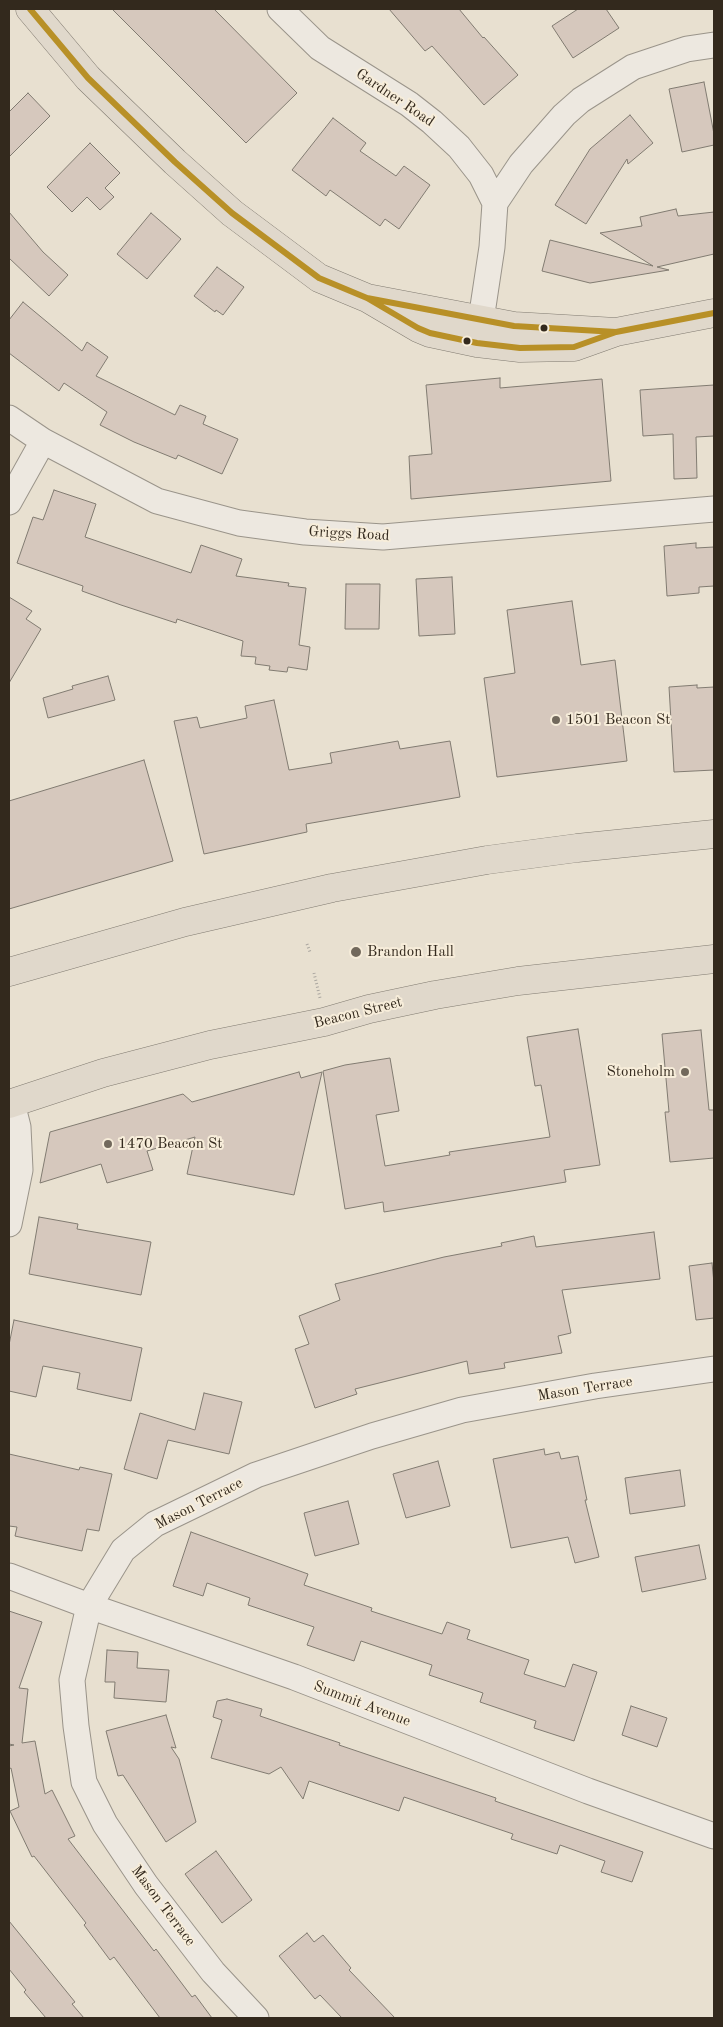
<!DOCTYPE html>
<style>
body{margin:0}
#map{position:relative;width:723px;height:2027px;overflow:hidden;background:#e8e0d0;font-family:"Old Standard TT",serif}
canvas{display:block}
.frame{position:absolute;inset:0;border:10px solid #33291d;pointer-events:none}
</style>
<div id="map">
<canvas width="723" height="2027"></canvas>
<div class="frame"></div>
</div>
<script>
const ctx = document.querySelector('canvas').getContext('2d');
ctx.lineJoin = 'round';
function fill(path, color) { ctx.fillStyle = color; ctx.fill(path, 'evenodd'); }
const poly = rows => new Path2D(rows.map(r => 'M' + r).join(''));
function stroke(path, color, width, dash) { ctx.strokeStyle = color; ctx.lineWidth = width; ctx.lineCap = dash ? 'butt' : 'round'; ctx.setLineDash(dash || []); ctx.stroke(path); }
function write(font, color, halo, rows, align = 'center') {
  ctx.font = font + ' "Old Standard TT",serif'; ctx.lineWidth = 4; ctx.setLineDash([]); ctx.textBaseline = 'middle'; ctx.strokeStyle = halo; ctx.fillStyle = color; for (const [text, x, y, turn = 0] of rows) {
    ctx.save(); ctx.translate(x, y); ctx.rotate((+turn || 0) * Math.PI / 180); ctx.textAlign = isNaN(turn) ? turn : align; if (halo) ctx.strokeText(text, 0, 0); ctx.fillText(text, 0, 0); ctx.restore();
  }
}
const building = poly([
 [112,9,214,9,297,93,246,143,112,9],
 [389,9,459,9,483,38,484,37,518,75,484,105,432,46,425,51,389,9],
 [578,9,606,9,619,28,573,58,552,26,578,9],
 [704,82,714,134,714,145,682,152,669,89,704,82],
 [28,93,50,116,9,157,9,112,28,93],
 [630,115,653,143,628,164,627,159,586,224,555,205,590,149,630,115],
 [333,118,366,143,360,151,396,176,404,166,430,185,399,229,385,219,380,226,330,190,326,196,292,170,333,118],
 [90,143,120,173,105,188,114,197,100,210,87,197,72,212,47,187,90,143],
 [676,209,678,216,714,212,714,254,657,267,669,270,590,283,542,271,550,240,653,266,600,233,642,226,640,217,676,209],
 [9,212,43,252,68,275,49,296,9,258,9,212],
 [151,213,181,239,147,279,117,254,151,213],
 [217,267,244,287,223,315,216,310,215,312,194,296,217,267],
 [23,302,82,351,87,342,108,357,96,376,175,415,180,405,206,416,203,424,238,439,222,474,178,455,176,459,134,442,100,425,107,412,64,383,59,391,9,353,9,320,23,302],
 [500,378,500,388,602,379,611,481,411,499,409,456,432,454,426,385,500,378],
 [714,385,714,436,696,437,697,478,674,479,673,434,643,436,640,390,714,385],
 [54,490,96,504,85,537,191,573,201,545,242,559,236,576,289,583,288,586,306,588,299,645,310,647,307,670,288,667,287,672,269,670,270,666,255,664,256,657,241,656,243,641,177,619,176,623,121,605,82,591,83,586,17,563,33,517,43,520,54,490],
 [696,543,696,548,714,547,714,586,699,587,699,593,667,596,664,546,696,543],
 [452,577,455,634,419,636,416,579,452,577],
 [346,584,380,584,379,629,345,629,346,584],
 [9,597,32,611,26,619,41,629,9,683,9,597],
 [572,601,581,665,615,660,627,761,497,777,484,678,515,673,507,610,572,601],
 [108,676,115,700,48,718,43,698,73,689,72,686,108,676],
 [697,685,697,688,714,687,714,770,674,772,669,687,697,685],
 [274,700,289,770,332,763,330,753,398,741,400,749,450,741,460,797,306,824,307,832,204,854,174,721,197,717,200,728,247,718,245,706,274,700],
 [144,760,173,861,9,909,9,801,144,760],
 [578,1029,600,1165,564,1170,566,1182,384,1212,383,1202,345,1209,323,1071,345,1065,390,1058,399,1111,376,1115,385,1166,450,1155,449,1152,550,1137,541,1085,535,1086,527,1037,578,1029],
 [701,1030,709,1110,714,1110,714,1158,670,1162,665,1112,669,1112,662,1034,701,1030],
 [299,1072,301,1078,322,1072,294,1195,187,1174,195,1137,147,1151,153,1170,107,1183,101,1164,40,1183,50,1132,183,1094,192,1102,299,1072],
 [39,1217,78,1224,77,1229,151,1242,141,1295,29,1274,39,1217],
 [654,1232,660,1279,562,1290,571,1333,558,1336,562,1353,504,1363,505,1368,469,1374,467,1361,355,1389,357,1394,315,1408,295,1349,309,1344,299,1316,340,1300,335,1284,444,1257,502,1246,501,1243,534,1236,536,1247,654,1232],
 [712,1263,714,1283,714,1318,696,1320,689,1266,712,1263],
 [14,1320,142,1348,131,1401,77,1389,80,1373,43,1366,36,1397,9,1391,9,1345,14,1320],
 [204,1393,242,1402,229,1454,168,1440,157,1479,124,1469,140,1413,195,1430,204,1393],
 [544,1449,545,1455,559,1452,561,1459,578,1456,587,1500,585,1500,599,1557,575,1563,568,1537,511,1548,493,1459,544,1449],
 [9,1454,79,1470,80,1467,112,1474,99,1531,87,1529,82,1551,15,1536,17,1527,9,1526,9,1454],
 [438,1461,450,1506,406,1518,393,1474,438,1461],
 [680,1470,685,1506,630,1514,625,1478,680,1470],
 [348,1501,359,1544,315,1556,304,1513,348,1501],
 [191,1532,308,1574,304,1585,372,1608,371,1611,442,1634,447,1622,470,1630,467,1639,529,1660,524,1674,565,1687,573,1664,597,1672,574,1741,534,1728,536,1721,480,1702,483,1693,429,1675,432,1665,361,1641,354,1661,307,1645,314,1627,248,1605,250,1598,207,1583,203,1596,173,1586,191,1532],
 [699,1545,706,1579,642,1592,635,1557,699,1545],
 [9,1611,42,1622,19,1688,28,1689,22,1743,35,1741,45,1794,52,1790,75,1836,68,1839,154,1951,156,1949,192,1997,195,1995,212,2018,160,2018,114,1957,110,1960,84,1925,86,1923,34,1856,32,1857,10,1811,19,1807,11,1768,9,1769,9,1746,14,1745,9,1744,9,1611],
 [107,1650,138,1652,137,1668,169,1670,166,1702,114,1698,115,1682,105,1682,107,1650],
 [227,1699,262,1709,260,1716,340,1743,339,1745,496,1798,495,1801,643,1852,632,1882,601,1872,605,1861,560,1845,557,1854,511,1839,513,1834,404,1797,399,1811,309,1781,303,1799,281,1767,269,1774,211,1758,222,1720,213,1717,217,1701,227,1699],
 [631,1706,667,1718,657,1747,622,1735,631,1706],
 [166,1715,176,1748,171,1747,179,1759,196,1822,166,1842,123,1775,118,1776,106,1731,166,1715],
 [216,1851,252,1900,222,1923,185,1874,216,1851],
 [9,1921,75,2002,72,2004,84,2018,46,2018,24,1992,26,1990,9,1969,9,1921],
 [307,1933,314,1942,323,1935,351,1968,349,1970,395,2018,342,2018,320,1995,315,1999,279,1956,307,1933]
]);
fill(building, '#d6c8bd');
stroke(building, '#817b71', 1);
const minor = poly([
 [280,9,320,48,409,104,432,122,459,147,481,175,495,203,492,247,481,320],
 [495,203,521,164,564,115,581,100,633,67,687,49,714,45],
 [9,418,43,441,157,501,239,523,305,532,383,537,714,509],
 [9,502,43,441],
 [9,1224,20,1170,18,1127,12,1103],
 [9,1576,89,1606,294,1677,588,1791,714,1836],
 [256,2018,213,1972,146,1885,105,1824,84,1782,76,1726,72,1680,89,1606,123,1550,155,1524,256,1475,372,1436,462,1410,595,1386,714,1369]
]);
const major = poly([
 [30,9,88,78,175,162,232,213,319,278,367,298],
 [616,332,514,326,367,298,418,328,430,333,477,343,520,348,574,347,616,332,714,313],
 [9,972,185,922,332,888,487,860,577,848,714,834],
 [9,1104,103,1073,210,1045,324,1022,369,1009,435,995,518,981,714,959]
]);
stroke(minor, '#9a948a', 27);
stroke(major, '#817b71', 29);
stroke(poly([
 [307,944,310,952],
 [314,973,320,998]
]), '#aba7a0', 3, [1, 2.5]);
stroke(minor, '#ede8e0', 25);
stroke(major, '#e0d8cb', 28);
stroke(poly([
 [30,9,88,78,175,162,232,213,319,278,367,298],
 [367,298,514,326,616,332,574,347,520,348,477,343,430,333,418,328,367,298],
 [616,332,714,313]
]), '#b89027', 6);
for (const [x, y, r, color] of [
 [544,328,4.5,"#33291d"],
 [467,341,4.5,"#33291d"],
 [556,720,5,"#72695c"],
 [356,952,6,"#72695c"],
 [685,1072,5,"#72695c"],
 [108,1144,5,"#72695c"]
]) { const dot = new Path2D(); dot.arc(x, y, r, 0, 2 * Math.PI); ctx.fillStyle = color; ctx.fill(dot); stroke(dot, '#f7edda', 2); }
write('15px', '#33291d', '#f7edda', [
 ["Gardner Road",395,98,34],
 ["Griggs Road",349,534,3],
 ["Beacon Street",358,1013,-14],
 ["Mason Terrace",585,1389,-9],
 ["Mason Terrace",199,1504,-27],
 ["Summit Avenue",362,1704,21],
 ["Mason Terrace",163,1906,53]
]);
write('15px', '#33291d', '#f7edda', [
 ["1501 Beacon St",566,720],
 ["Brandon Hall",367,952],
 ["Stoneholm",675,1072,"right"],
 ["1470 Beacon St",118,1144]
], 'left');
</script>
